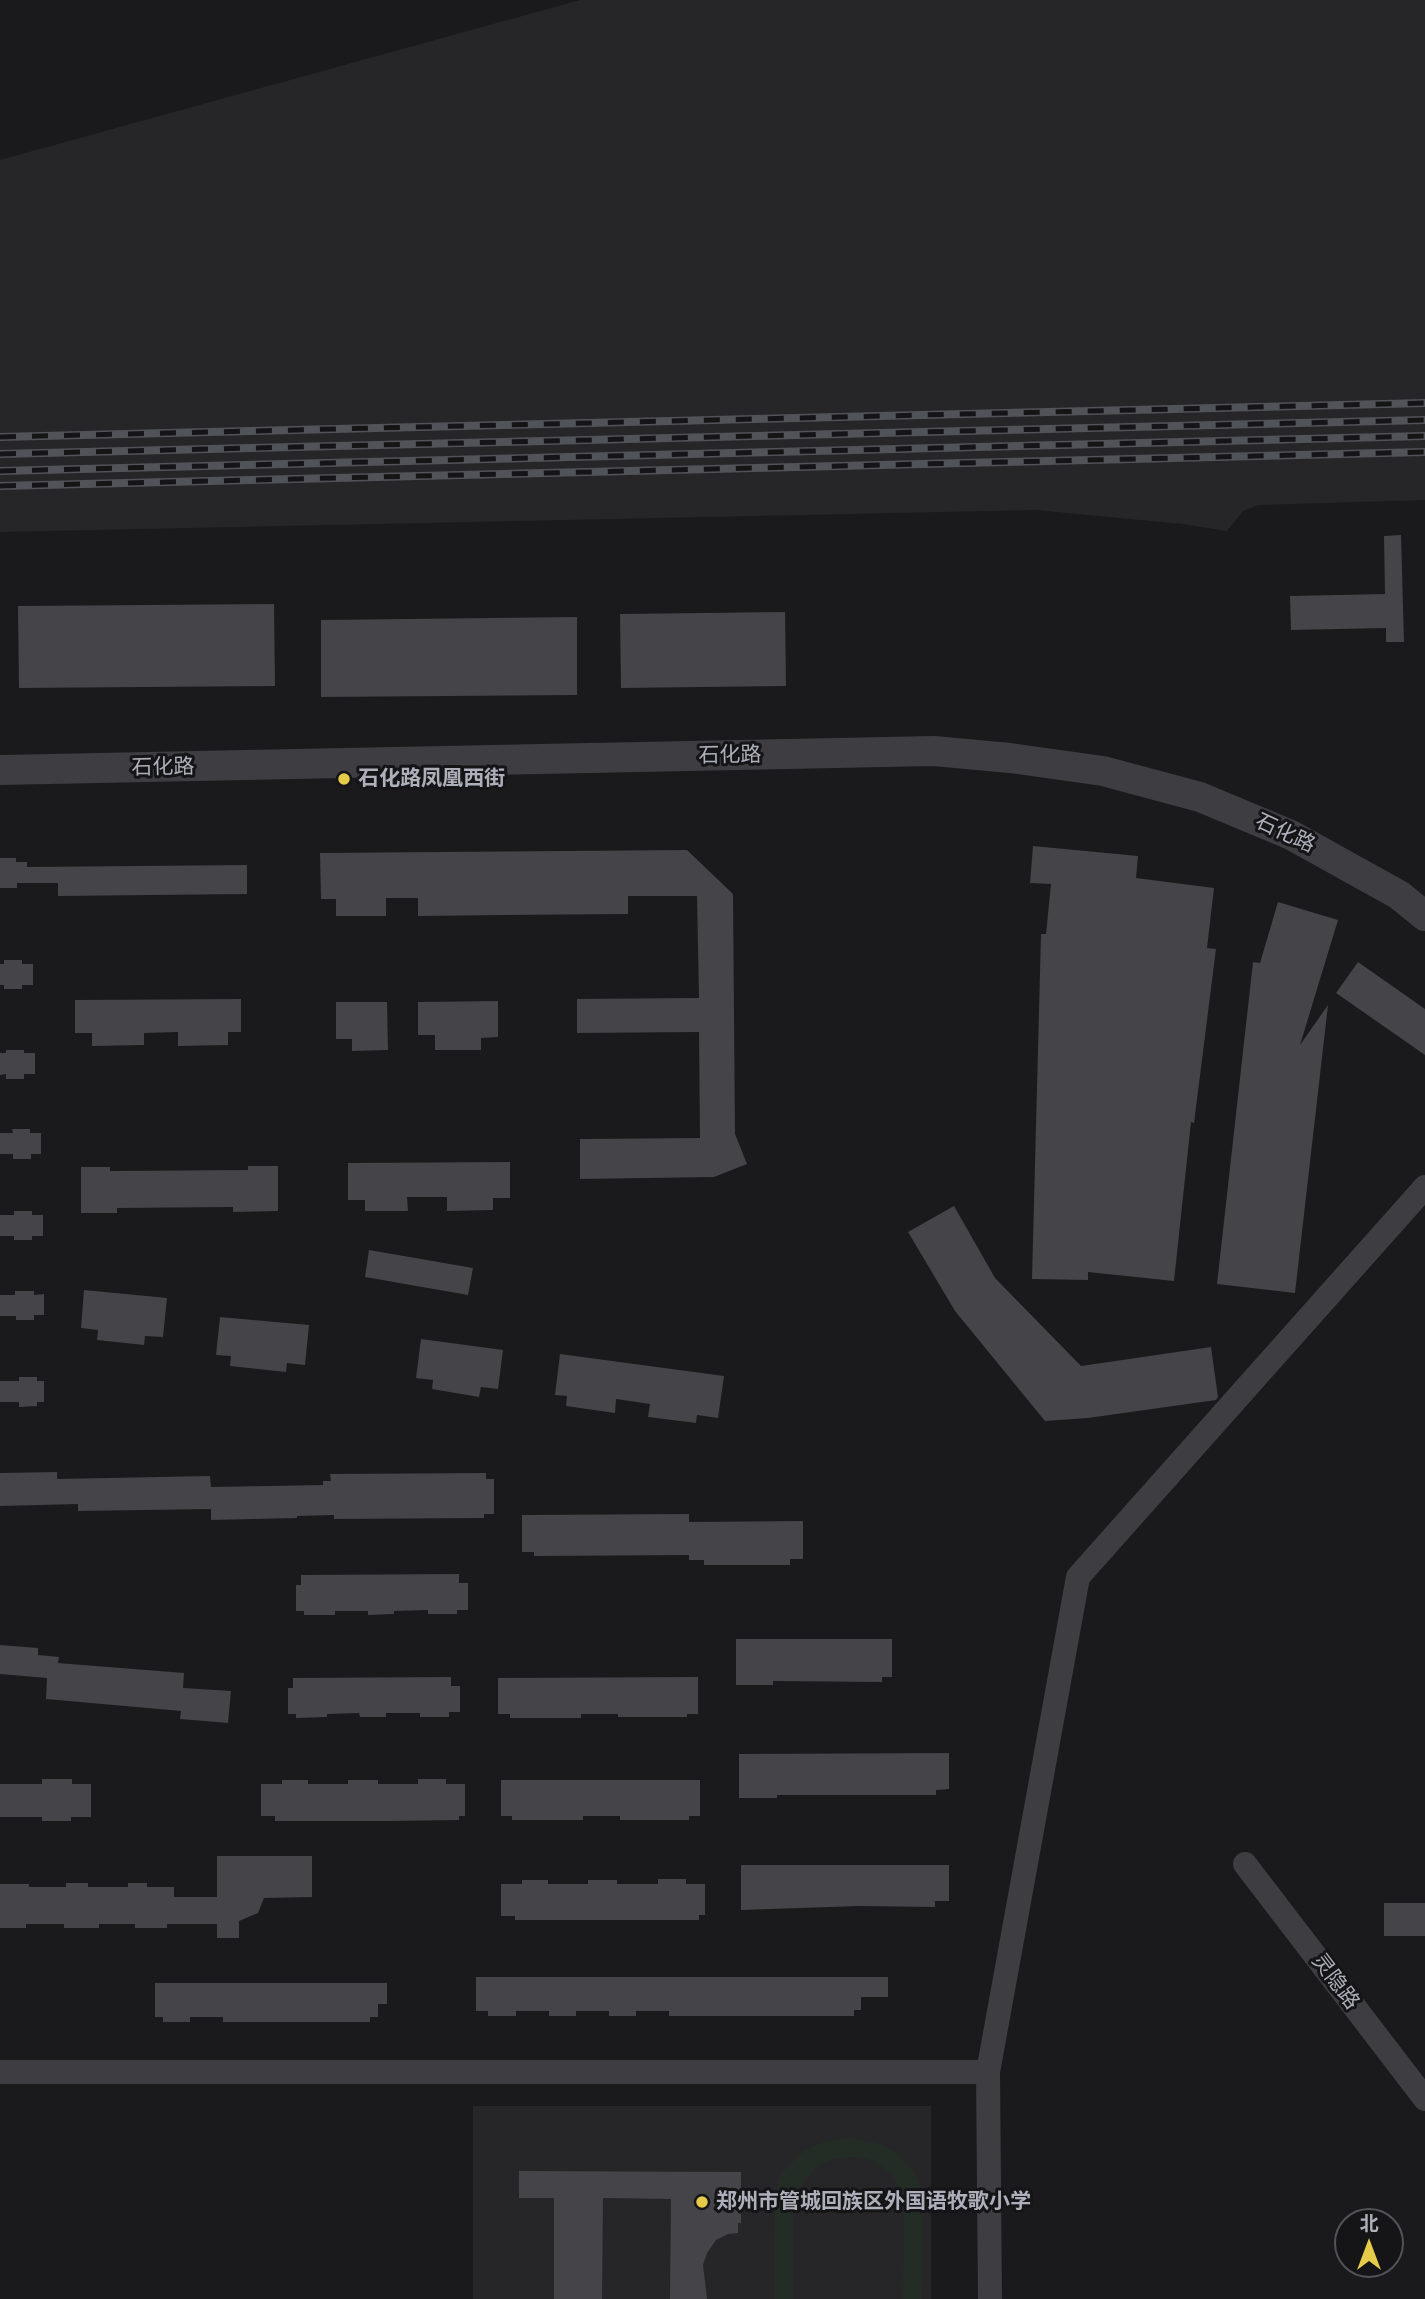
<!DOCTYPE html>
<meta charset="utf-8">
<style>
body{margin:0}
#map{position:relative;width:1425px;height:2299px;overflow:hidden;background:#1a1a1c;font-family:"Space Grotesk","Noto Sans SC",sans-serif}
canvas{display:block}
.north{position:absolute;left:1334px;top:2208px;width:70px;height:70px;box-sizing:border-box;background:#151517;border:2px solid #525358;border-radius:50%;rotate:0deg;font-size:19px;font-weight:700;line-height:28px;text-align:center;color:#adafba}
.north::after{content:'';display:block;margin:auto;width:24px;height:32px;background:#e5cb49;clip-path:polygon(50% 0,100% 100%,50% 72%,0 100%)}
</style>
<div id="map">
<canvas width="1425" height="2299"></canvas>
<div class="north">北</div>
</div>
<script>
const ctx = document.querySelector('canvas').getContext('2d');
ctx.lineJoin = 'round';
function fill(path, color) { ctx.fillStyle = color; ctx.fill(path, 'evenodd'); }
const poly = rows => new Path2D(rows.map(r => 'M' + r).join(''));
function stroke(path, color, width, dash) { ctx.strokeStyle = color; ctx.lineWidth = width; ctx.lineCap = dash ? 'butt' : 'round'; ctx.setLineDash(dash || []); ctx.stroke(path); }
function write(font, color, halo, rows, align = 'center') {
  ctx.font = font + ' "Space Grotesk","Noto Sans SC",sans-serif'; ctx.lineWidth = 6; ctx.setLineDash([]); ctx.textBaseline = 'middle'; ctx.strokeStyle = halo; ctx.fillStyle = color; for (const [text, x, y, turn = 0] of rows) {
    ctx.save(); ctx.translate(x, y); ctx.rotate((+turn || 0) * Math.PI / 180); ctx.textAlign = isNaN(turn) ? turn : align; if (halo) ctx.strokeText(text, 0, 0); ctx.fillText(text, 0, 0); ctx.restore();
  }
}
fill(poly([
 [580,0,1425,0,1425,500,1258,505,1243,511,1227,531,1182,524,1036,510,0,532,0,160],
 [473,2106,931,2106,931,2299,473,2299]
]), '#262629');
fill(poly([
 [850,2138,880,2144,894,2152,915,2173,923,2195,922,2299,903,2299,904,2197,896,2181,888,2171,873,2161,859,2157,845,2157,830,2160,815,2168,793,2196,793,2299,774,2299,775,2193,781,2174,800,2154,811,2147,824,2142]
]), '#242c26');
fill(poly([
 [1401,535,1404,642,1386,642,1386,628,1291,630,1290,596,1385,594,1384,536],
 [274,604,275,686,19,688,18,606],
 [785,612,786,686,621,688,620,614],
 [577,617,577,695,321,697,321,620],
 [1033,846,1138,856,1136,878,1214,888,1207,948,1216,949,1194,1123,1191,1122,1174,1281,1088,1272,1088,1280,1032,1279,1041,934,1046,934,1051,884,1030,883],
 [687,850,733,894,735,1134,747,1164,714,1177,580,1179,580,1139,700,1138,699,1032,577,1033,577,999,699,998,697,896,628,896,628,914,503,915,418,916,418,898,386,898,386,916,336,916,336,899,321,899,320,853],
 [0,858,16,858,16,862,27,862,27,867,247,865,247,894,58,896,58,883,17,883,17,888,0,888],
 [1278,902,1338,920,1300,1045,1328,1005,1295,1293,1217,1284,1253,962,1260,963],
 [4,960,22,960,22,964,33,964,33,985,22,985,22,989,4,989,4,985,0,985,0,964,4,964],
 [1358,962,1425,1009,1425,1055,1336,993],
 [241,999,241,1032,228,1032,228,1045,178,1046,178,1032,144,1033,144,1045,92,1046,92,1033,75,1033,75,1000],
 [498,1001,498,1037,481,1038,481,1050,435,1050,435,1035,418,1035,418,1002],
 [336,1002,387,1002,388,1050,352,1051,352,1039,336,1039],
 [6,1050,24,1050,24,1053,35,1053,35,1074,24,1074,24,1079,6,1079,6,1074,0,1075,0,1053,6,1053],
 [12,1129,30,1129,30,1133,41,1133,41,1154,31,1154,31,1159,13,1159,13,1154,0,1154,0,1133,13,1133],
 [510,1162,510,1198,493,1198,493,1210,447,1211,447,1197,407,1197,408,1211,365,1211,365,1200,348,1200,348,1163],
 [248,1166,278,1166,278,1211,233,1212,233,1207,117,1208,117,1213,81,1213,81,1167,110,1167,110,1171,248,1170],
 [954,1206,995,1278,1081,1366,1211,1347,1218,1397,1216,1400,1088,1418,1045,1421,955,1311,908,1232],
 [14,1211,32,1211,32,1215,43,1215,43,1236,32,1236,32,1240,14,1240,14,1236,0,1236,0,1215,14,1215],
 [369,1250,473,1268,468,1295,365,1277],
 [84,1290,167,1298,163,1337,145,1336,144,1345,97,1340,98,1330,81,1328],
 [15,1291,34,1291,34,1295,44,1294,44,1315,34,1315,34,1320,16,1320,16,1316,0,1316,0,1295,15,1295],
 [220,1317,309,1325,305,1365,287,1363,286,1372,230,1366,231,1356,216,1355],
 [421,1339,503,1350,498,1389,481,1387,479,1397,432,1389,433,1380,416,1378],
 [560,1354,724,1376,718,1418,697,1415,696,1423,648,1417,650,1404,616,1399,615,1413,566,1406,567,1396,555,1395],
 [19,1377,37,1377,37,1381,44,1381,44,1402,37,1402,37,1406,19,1407,19,1402,0,1402,0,1381,19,1381],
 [57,1472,57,1479,210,1476,211,1487,323,1485,323,1481,331,1481,330,1474,486,1473,486,1479,494,1479,494,1514,484,1514,484,1518,334,1519,334,1515,297,1516,297,1518,211,1520,211,1509,78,1511,78,1504,0,1506,0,1473],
 [689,1514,689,1522,803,1521,803,1559,790,1559,790,1565,704,1565,704,1560,689,1560,689,1555,534,1556,534,1552,522,1552,522,1515],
 [459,1574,459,1583,468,1583,468,1610,457,1610,457,1614,428,1614,428,1610,394,1611,394,1614,368,1615,368,1611,335,1611,335,1615,304,1615,304,1611,296,1611,296,1585,301,1585,301,1575],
 [736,1639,892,1639,892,1677,882,1677,882,1682,773,1681,773,1685,736,1685],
 [0,1645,38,1648,38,1655,59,1657,58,1663,184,1673,183,1688,231,1691,228,1723,180,1719,181,1711,46,1699,47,1678,0,1674],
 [451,1677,451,1686,460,1686,460,1712,449,1712,449,1717,420,1717,420,1713,386,1713,386,1717,360,1717,359,1713,327,1714,327,1717,296,1718,296,1714,288,1714,288,1688,293,1688,293,1678],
 [698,1677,698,1714,687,1714,687,1717,618,1717,618,1714,581,1714,581,1718,510,1718,510,1714,498,1714,498,1678],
 [949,1753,949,1789,936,1790,936,1795,777,1795,777,1798,739,1798,739,1754],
 [42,1779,72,1779,72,1784,91,1784,91,1817,71,1817,71,1821,42,1821,42,1817,0,1817,0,1784,42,1784],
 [418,1779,446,1779,446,1784,465,1784,465,1816,459,1816,459,1820,388,1821,275,1821,275,1816,261,1816,261,1784,282,1784,282,1780,308,1780,308,1784,348,1784,348,1780,378,1780,378,1784,418,1784],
 [501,1780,700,1780,700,1816,689,1816,689,1820,620,1820,620,1816,583,1816,583,1820,512,1820,512,1816,501,1816],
 [217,1856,312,1856,312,1897,264,1898,258,1913,239,1921,239,1938,217,1938,217,1924,167,1924,167,1928,135,1928,135,1924,99,1924,99,1928,64,1928,64,1924,26,1924,26,1928,0,1928,0,1884,29,1884,29,1887,66,1887,66,1883,88,1883,88,1887,128,1887,128,1883,147,1883,147,1887,174,1887,174,1897,217,1897],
 [741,1865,949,1865,949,1901,935,1901,935,1907,859,1906,741,1910],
 [658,1879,686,1879,686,1884,705,1884,705,1915,699,1915,699,1920,515,1920,515,1916,501,1916,501,1884,522,1884,522,1880,548,1880,548,1884,588,1884,588,1880,617,1880,617,1884,658,1884],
 [1384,1903,1425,1903,1425,1936,1384,1936],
 [476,1977,888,1977,888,1997,861,1997,861,2010,854,2010,854,2016,669,2016,669,2011,636,2011,636,2016,609,2016,609,2011,576,2011,576,2016,549,2016,549,2011,516,2011,516,2016,488,2016,488,2011,476,2011],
 [155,1983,387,1983,387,2004,378,2004,378,2017,370,2017,370,2022,223,2022,223,2017,190,2017,190,2022,163,2022,163,2017,155,2017],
 [519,2171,741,2172,741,2223,738,2223,738,2233,728,2234,716,2240,707,2253,703,2265,707,2299,670,2299,671,2199,603,2198,602,2299,554,2299,554,2198,519,2198]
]), '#444449');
stroke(poly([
 [1245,1864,1425,2099],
 [0,2072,988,2072],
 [990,2299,988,2072,1078,1577,1425,1187]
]), '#3d3d42', 24);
stroke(poly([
 [0,770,934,751,1010,758,1103,771,1200,797,1291,835,1399,895,1425,916]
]), '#3d3d42', 30);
const rail = poly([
 [0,437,1425,403],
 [0,454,1425,420],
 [0,471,1425,436],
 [0,486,1425,452]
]);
stroke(rail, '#525359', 8);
stroke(rail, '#151517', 5, [16]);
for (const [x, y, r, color] of [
 [344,779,7,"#e5cb49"],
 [702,2202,7,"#e5cb49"]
]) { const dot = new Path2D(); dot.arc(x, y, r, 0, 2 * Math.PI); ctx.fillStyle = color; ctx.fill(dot); stroke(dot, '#151517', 2.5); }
write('21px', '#adafba', '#151517', [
 ["石化路",730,756,-1],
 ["石化路",163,768,-1],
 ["石化路",1285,834,25],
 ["灵隐路",1335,1982,53]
]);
write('bold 21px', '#adafba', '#151517', [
 ["石化路凤凰西街",358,779],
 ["郑州市管城回族区外国语牧歌小学",716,2202]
], 'left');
</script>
